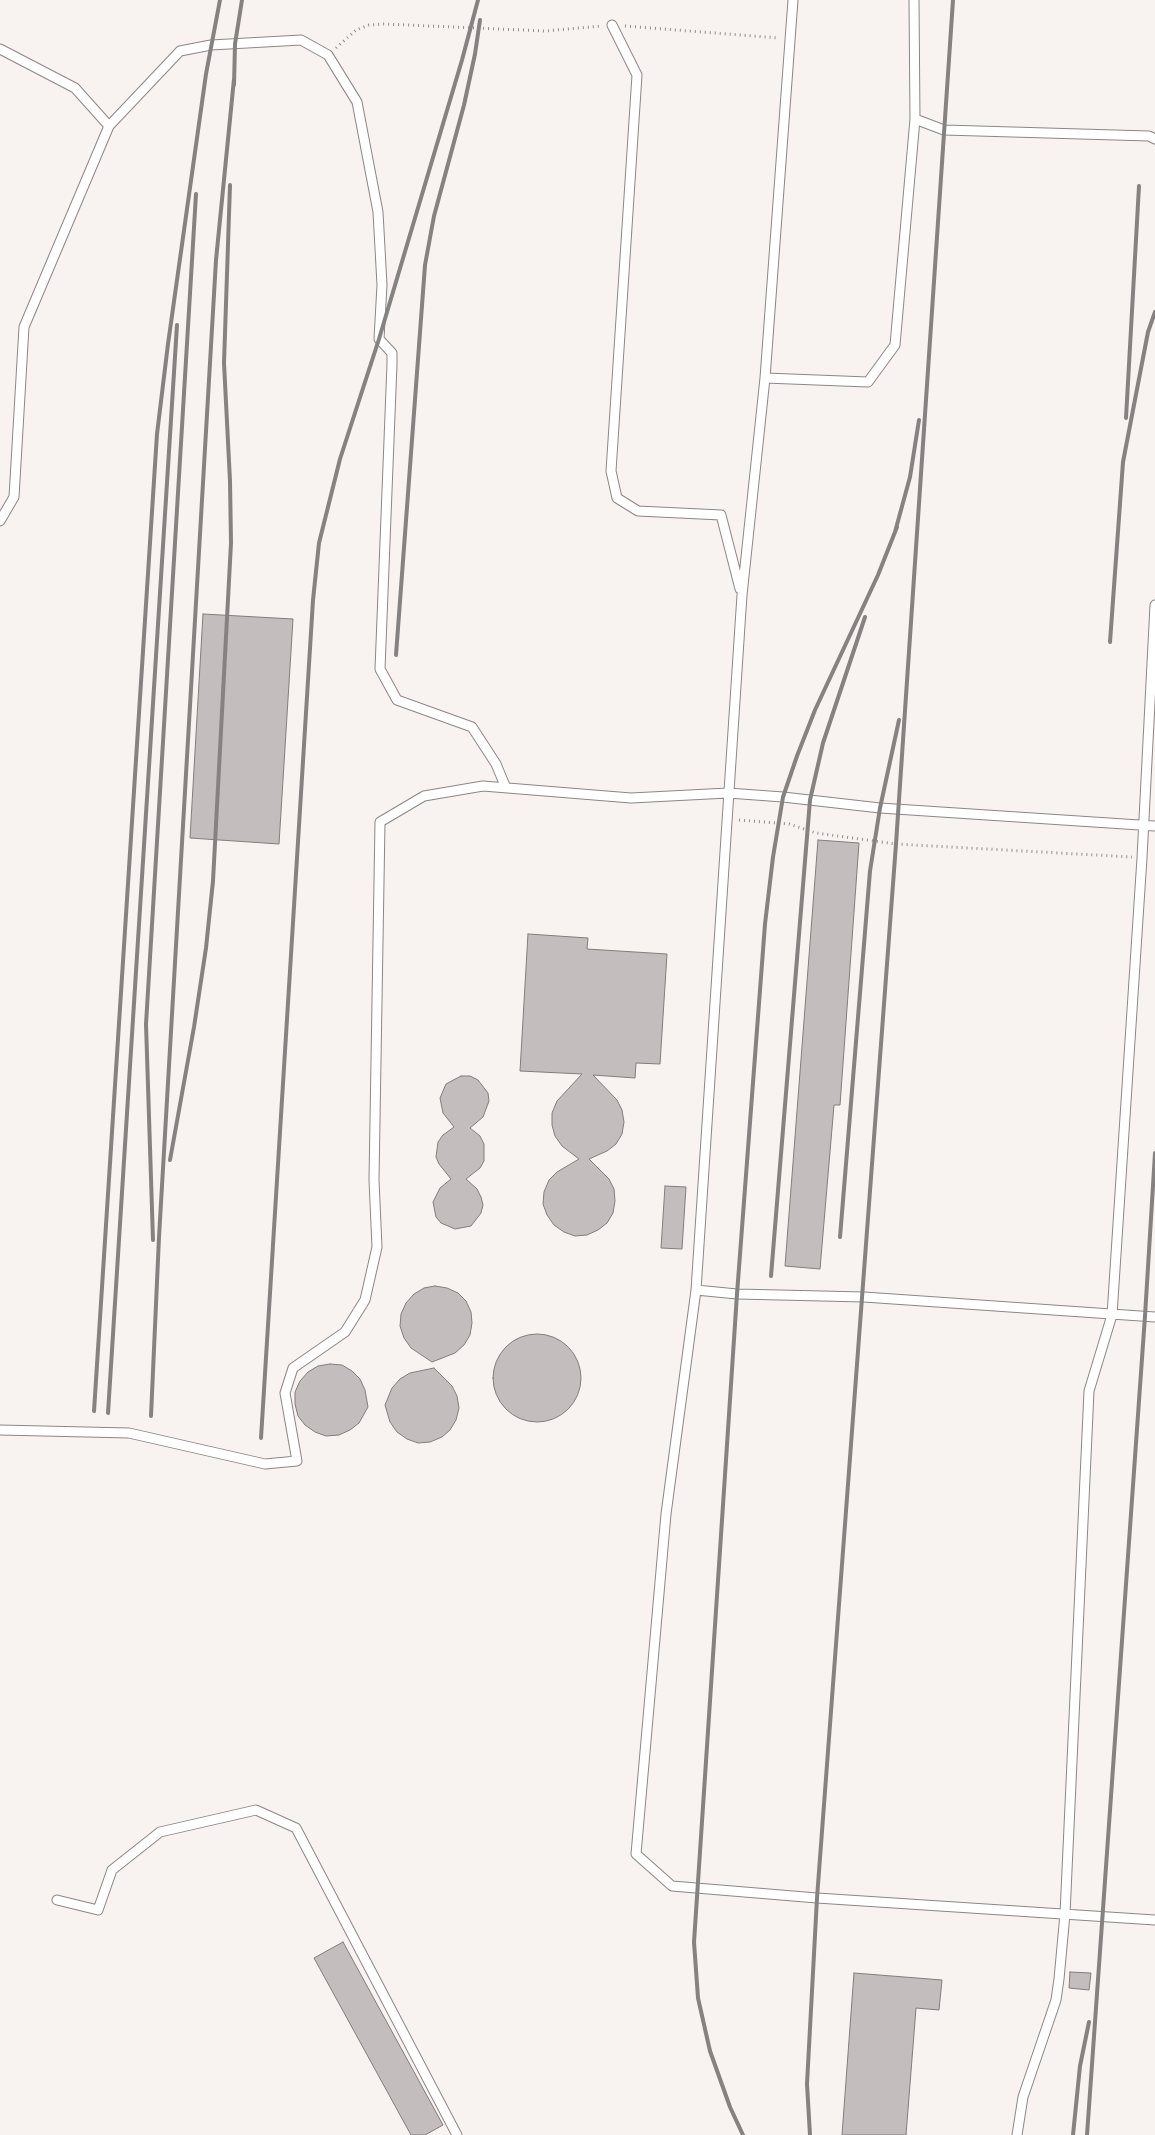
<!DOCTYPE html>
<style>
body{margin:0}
canvas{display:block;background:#f8f2f1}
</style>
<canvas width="1155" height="2135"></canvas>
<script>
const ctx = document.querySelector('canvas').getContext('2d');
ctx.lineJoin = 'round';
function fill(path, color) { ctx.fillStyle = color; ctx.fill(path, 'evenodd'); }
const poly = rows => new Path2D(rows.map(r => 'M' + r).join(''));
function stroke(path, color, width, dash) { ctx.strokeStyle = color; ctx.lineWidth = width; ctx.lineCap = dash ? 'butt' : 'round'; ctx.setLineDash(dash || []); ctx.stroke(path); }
const building = poly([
 [203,614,293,619,279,844,190,838,203,614],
 [818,840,859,843,840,1105,834,1105,820,1269,785,1266,818,840],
 [528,934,588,938,587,949,667,954,660,1064,636,1063,635,1078,593,1075,617,1100,622,1110,624,1122,622,1134,616,1144,607,1151,589,1159,609,1179,614,1189,615,1201,613,1213,607,1223,598,1230,587,1235,575,1236,564,1232,554,1225,547,1215,543,1204,544,1192,549,1180,557,1172,579,1159,562,1146,555,1136,552,1125,552,1113,557,1101,582,1074,520,1071,528,934],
 [461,1076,470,1076,478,1080,488,1093,489,1101,483,1117,470,1128,480,1136,484,1144,484,1161,480,1168,466,1179,477,1189,481,1197,483,1205,481,1213,471,1226,455,1229,441,1223,436,1217,433,1202,440,1188,451,1179,439,1164,436,1157,438,1142,443,1135,454,1127,443,1113,440,1098,446,1084,461,1076],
 [665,1186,686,1187,682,1249,661,1248,665,1186],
 [435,1286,447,1288,458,1293,466,1301,471,1312,472,1323,470,1335,464,1345,455,1353,432,1362,411,1348,404,1338,400,1326,401,1314,406,1303,414,1294,424,1288,435,1286],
 '493 1378a44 44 0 1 1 88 0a44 44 0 1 1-88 0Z',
 [330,1364,342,1365,352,1371,360,1379,365,1390,368,1407,359,1423,350,1430,339,1435,326,1436,315,1432,305,1425,298,1416,295,1404,295,1392,300,1381,308,1372,318,1366,330,1364],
 [434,1368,452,1386,457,1396,459,1408,456,1420,450,1430,442,1437,430,1442,418,1443,407,1439,397,1432,390,1422,385,1405,392,1388,400,1379,410,1373,434,1368],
 [343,1942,443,2125,425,2135,411,2135,314,1958,343,1942],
 [1070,1972,1091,1973,1089,1990,1069,1988,1070,1972],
 [854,1973,942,1980,939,2010,916,2008,906,2135,842,2135,854,1973]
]);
fill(building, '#c3bebd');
stroke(building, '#827d7c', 1);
const service = poly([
 [793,0,765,378,742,595,696,1290,666,1514,636,1854,672,1886,817,1898,1155,1920],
 [612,25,637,75,611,471,617,498,638,511,721,515,740,589],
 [0,49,75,88,109,126],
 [915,119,944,130,1149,136,1155,139],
 [765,378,868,382,895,345,915,119,914,0],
 [0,521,14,497,24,327,109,126,180,51,211,45,301,40,328,55,357,102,378,212,382,285,379,339,392,353,392,364,380,669,397,700,472,727,496,764,506,788],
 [696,1290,737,1294,864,1297,1155,1317],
 [0,1430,129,1433,265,1464,297,1461,285,1393,293,1368,345,1332,365,1300,377,1247,374,1180,380,822,424,796,483,786,631,798,728,793,783,797,880,808,1155,826],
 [57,1900,98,1910,112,1870,160,1832,256,1810,296,1828,457,2135],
 [1017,2135,1023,2097,1056,2000,1059,1979,1065,1914,1089,1391,1112,1315,1142,858,1155,605]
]);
stroke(service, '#8c8786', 11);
stroke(poly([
 [625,26,779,38],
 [336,48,356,30,369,25,384,24,545,31,602,26],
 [739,820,789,824,816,833,896,844,1132,857]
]), '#918d8c', 3, [1, 4]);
stroke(service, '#fff', 9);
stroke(poly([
 [234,85,235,44,242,0],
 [1126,418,1139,186],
 [895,532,910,477,919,420],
 [1110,642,1123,462,1148,332,1155,312],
 [396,655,425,265,434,216,464,105,475,54,480,20],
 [170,1160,194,1027,206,948,213,881,231,543,230,481,224,363,230,185],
 [840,1237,870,871,880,808,899,720],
 [153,1240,146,1024,196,194],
 [771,1276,810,800,823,743,865,617],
 [94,1411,157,434,168,344,206,74,220,0],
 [108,1413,177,325],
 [151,1416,159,1237,216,260,234,79],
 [261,1438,313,600,319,543,340,459,379,339,462,60,478,0],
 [743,2135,730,2107,710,2051,698,1998,694,1942,737,1294,765,924,773,857,783,797,797,756,815,710,878,575,897,527],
 [810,2135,807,2084,817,1898,896,844,953,0],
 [1073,2135,1080,2066,1089,2022],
 [1087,2135,1145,1316,1155,1153]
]), '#868281', 4);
</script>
